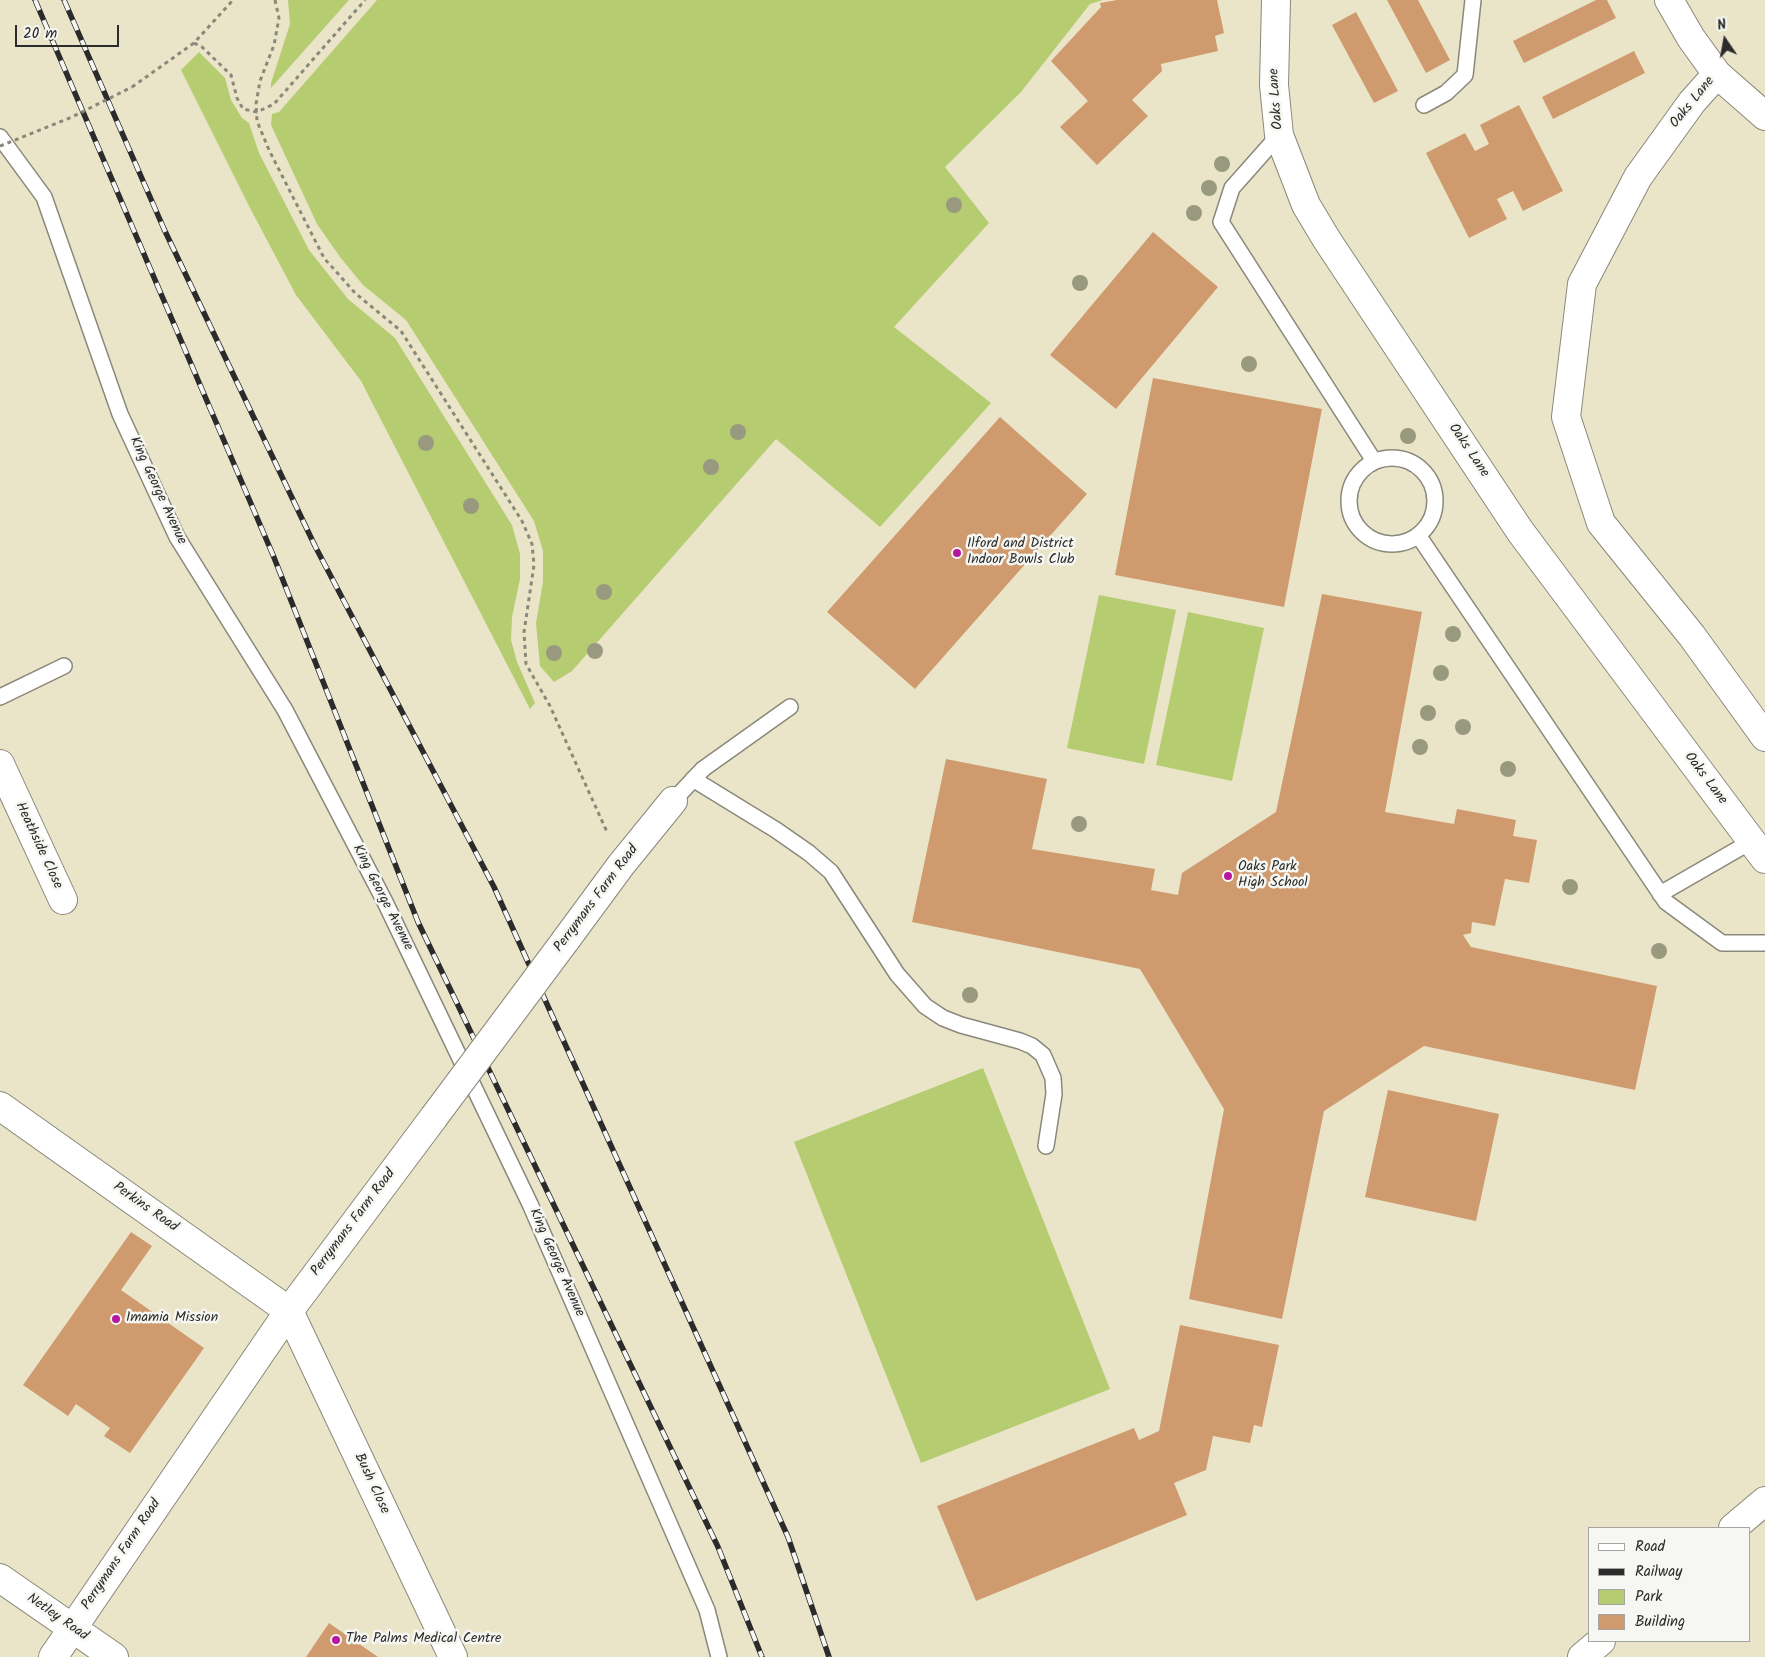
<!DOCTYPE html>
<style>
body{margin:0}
#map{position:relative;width:1765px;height:1657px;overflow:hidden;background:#eae5c9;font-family:Kalam,sans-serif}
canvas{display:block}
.legend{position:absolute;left:1588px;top:1527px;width:162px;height:115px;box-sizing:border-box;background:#f6f6f2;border:1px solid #a5a5a2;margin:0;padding:6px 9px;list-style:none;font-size:15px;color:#2b2b2b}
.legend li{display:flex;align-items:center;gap:10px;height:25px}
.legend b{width:25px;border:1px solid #a5a5a2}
.north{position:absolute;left:1700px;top:15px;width:50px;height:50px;-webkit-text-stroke:4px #f6f6f2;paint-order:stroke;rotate:348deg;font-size:14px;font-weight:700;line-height:20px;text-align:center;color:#2b2b2b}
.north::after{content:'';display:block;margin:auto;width:18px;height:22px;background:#2b2b2b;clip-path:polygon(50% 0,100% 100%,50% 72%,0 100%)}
.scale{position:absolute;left:15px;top:25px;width:104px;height:22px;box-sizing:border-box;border:2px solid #2b2b2b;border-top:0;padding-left:6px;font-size:15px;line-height:18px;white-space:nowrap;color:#2b2b2b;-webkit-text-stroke:4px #f6f6f2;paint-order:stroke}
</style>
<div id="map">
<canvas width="1765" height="1657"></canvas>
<ul class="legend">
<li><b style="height:6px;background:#fff"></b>Road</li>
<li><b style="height:6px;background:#2b2b2b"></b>Railway</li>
<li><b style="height:14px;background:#b5cc71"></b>Park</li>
<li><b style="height:14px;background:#cf9b6e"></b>Building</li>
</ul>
<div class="north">N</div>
<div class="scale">20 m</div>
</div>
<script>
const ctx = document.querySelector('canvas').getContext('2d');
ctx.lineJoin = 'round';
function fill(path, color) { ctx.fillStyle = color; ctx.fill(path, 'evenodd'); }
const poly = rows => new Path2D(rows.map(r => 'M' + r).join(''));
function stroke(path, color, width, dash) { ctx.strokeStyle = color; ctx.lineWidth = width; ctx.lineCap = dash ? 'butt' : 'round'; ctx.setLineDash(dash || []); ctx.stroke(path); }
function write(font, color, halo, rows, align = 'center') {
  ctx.font = font + ' Kalam,sans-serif'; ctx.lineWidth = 5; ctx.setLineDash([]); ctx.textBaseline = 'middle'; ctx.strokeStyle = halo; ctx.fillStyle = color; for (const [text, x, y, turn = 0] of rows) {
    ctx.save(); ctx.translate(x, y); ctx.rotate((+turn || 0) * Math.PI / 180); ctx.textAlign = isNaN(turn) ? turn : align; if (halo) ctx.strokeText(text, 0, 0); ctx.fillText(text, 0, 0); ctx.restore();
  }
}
fill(poly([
 [288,0,349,0,271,88,271,83,290,24],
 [377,0,1103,0,1090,4,1021,92,945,167,989,223,894,327,991,403,880,527,776,439,572,671,554,682,540,666,536,623,543,582,543,551,534,521,406,320,363,285,340,257,317,224,271,125,272,114,279,112],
 [199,52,225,78,231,100,242,118,249,123,259,153,309,250,348,299,395,338,512,525,520,554,520,579,512,617,511,640,517,662,535,703,530,709,361,381,296,295,249,206,181,70],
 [1099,595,1176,610,1144,764,1067,748],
 [1188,612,1264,628,1232,781,1156,765],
 [983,1068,1110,1389,921,1463,794,1142]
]), '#b5cc71');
fill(poly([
 [1117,0,1217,0,1224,33,1215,36,1218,51,1161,64,1162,71,1132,100,1148,116,1097,165,1060,127,1088,101,1051,61,1101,7,1100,3],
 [1387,0,1418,0,1450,60,1426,73],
 [1596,0,1607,0,1616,18,1524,63,1513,41],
 [1356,12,1398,91,1374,103,1332,25],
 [1634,51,1645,73,1553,119,1542,97],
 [1519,105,1563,191,1523,211,1513,191,1497,199,1507,219,1469,238,1426,153,1465,133,1475,151,1489,144,1480,125],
 [1153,232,1218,287,1116,409,1050,355],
 [1153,378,1322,409,1284,607,1115,575],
 [1000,417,1087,494,915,689,827,612],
 [1322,594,1422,612,1385,812,1454,824,1457,809,1516,820,1513,836,1537,840,1529,883,1505,879,1495,926,1472,922,1471,933,1463,935,1471,947,1657,986,1635,1090,1424,1046,1324,1111,1282,1319,1189,1299,1224,1109,1140,969,912,922,946,759,1047,779,1032,849,1155,869,1151,890,1178,895,1182,873,1276,812],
 [1388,1090,1499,1114,1476,1221,1365,1197],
 [131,1232,152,1246,121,1290,204,1348,130,1453,104,1436,110,1428,76,1404,68,1416,23,1385],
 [1180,1325,1279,1345,1262,1427,1254,1425,1250,1443,1213,1436,1206,1470,1174,1483,1187,1515,976,1601,937,1506,1134,1428,1139,1440,1159,1431],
 [329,1623,378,1657,306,1657]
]), '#cf9b6e');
const lane = poly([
 [1424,105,1446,93,1465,75,1473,0],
 [1279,135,1232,188,1221,222,1374,461],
 [0,137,44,197,120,414,177,537,285,710,385,902,530,1204,707,1610,719,1657],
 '1349 501a43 43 0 1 1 86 0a43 43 0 1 1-86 0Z',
 [1418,535,1666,902,1722,943,1765,943],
 [0,697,64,666],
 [693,779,776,830,809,853,831,872,897,974,925,1006,943,1018,961,1025,1020,1041,1032,1046,1043,1055,1053,1078,1054,1094,1046,1146],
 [673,801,703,769,790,707],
 [1660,894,1752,841]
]);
const street = poly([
 [1276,0,1274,85,1279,135,1306,205,1327,240,1520,531,1765,859],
 [1669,0,1691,38,1717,74,1765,116],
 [1717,74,1692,102,1638,177,1582,284,1566,417,1601,523,1692,636,1765,737],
 [0,764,63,900],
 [565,941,621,865,673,801],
 [0,1106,289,1311,453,1657],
 [1733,1528,1765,1501],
 [0,1578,114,1657],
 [53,1657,289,1311,434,1117],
 [1582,1657,1601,1641]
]);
stroke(lane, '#8a887a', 18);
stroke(street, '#8a887a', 30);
stroke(poly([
 [275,0,279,18,274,45,260,81,256,104,257,121,269,150,324,258,355,293,401,331,522,521,532,544,534,565,524,632,526,664,550,706,607,832],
 [194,43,202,47,231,75,237,98,243,109,257,112,274,104,365,0],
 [132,87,194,43,233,0]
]), '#8a887a', 3, [4, 4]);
stroke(lane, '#fff', 15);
stroke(street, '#fff', 28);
const rail = poly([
 [35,0,273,555,418,922,718,1547,762,1657],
 [64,0,164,229,315,546,494,887,788,1537,829,1657]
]);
stroke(rail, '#2b2b2b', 5.5);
stroke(rail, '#f6f6f2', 4, [11]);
const streetBridge = poly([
 [434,1117,565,941]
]);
stroke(streetBridge, '#8a887a', 30, []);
stroke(poly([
 [0,146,72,117,132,87]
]), '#8a887a', 3, [4, 4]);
stroke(streetBridge, '#fff', 28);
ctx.fillStyle = '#98997e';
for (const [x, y] of [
 [1222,164],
 [1209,188],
 [954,205],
 [1194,213],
 [1080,283],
 [1249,364],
 [738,432],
 [1408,436],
 [426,443],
 [711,467],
 [471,506],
 [604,592],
 [1453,634],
 [595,651],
 [554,653],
 [1441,673],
 [1428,713],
 [1463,727],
 [1420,747],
 [1508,769],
 [1079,824],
 [1570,887],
 [1659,951],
 [970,995]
]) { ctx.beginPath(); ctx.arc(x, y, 8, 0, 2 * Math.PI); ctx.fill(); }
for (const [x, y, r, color] of [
 [957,553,5,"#b5179e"],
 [1228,876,5,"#b5179e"],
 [116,1319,5,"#b5179e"],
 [336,1640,5,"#b5179e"]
]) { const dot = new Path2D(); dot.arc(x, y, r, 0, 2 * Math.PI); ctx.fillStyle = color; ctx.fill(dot); stroke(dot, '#f6f6f2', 2); }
write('14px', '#2b2b2b', '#f6f6f2', [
 ["Oaks Lane",1277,99,-94],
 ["Oaks Lane",1693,103,-51],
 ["Oaks Lane",1468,451,56],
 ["King George Avenue",157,491,65],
 ["Oaks Lane",1705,779,53],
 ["Heathside Close",38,846,65],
 ["King George Avenue",382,898,63],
 ["Perrymans Farm Road",597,899,-53],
 ["Perkins Road",145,1208,35],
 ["Perrymans Farm Road",354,1223,-53],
 ["King George Avenue",556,1263,66],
 ["Bush Close",371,1484,65],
 ["Perrymans Farm Road",122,1555,-56],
 ["Netley Road",57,1618,35]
]);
write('14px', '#2b2b2b', '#f6f6f2', [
 ["Ilford and District",967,545],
 ["Indoor Bowls Club",967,561],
 ["Oaks Park",1238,868],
 ["High School",1238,884],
 ["Imamia Mission",126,1319],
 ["The Palms Medical Centre",346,1640]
], 'left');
</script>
